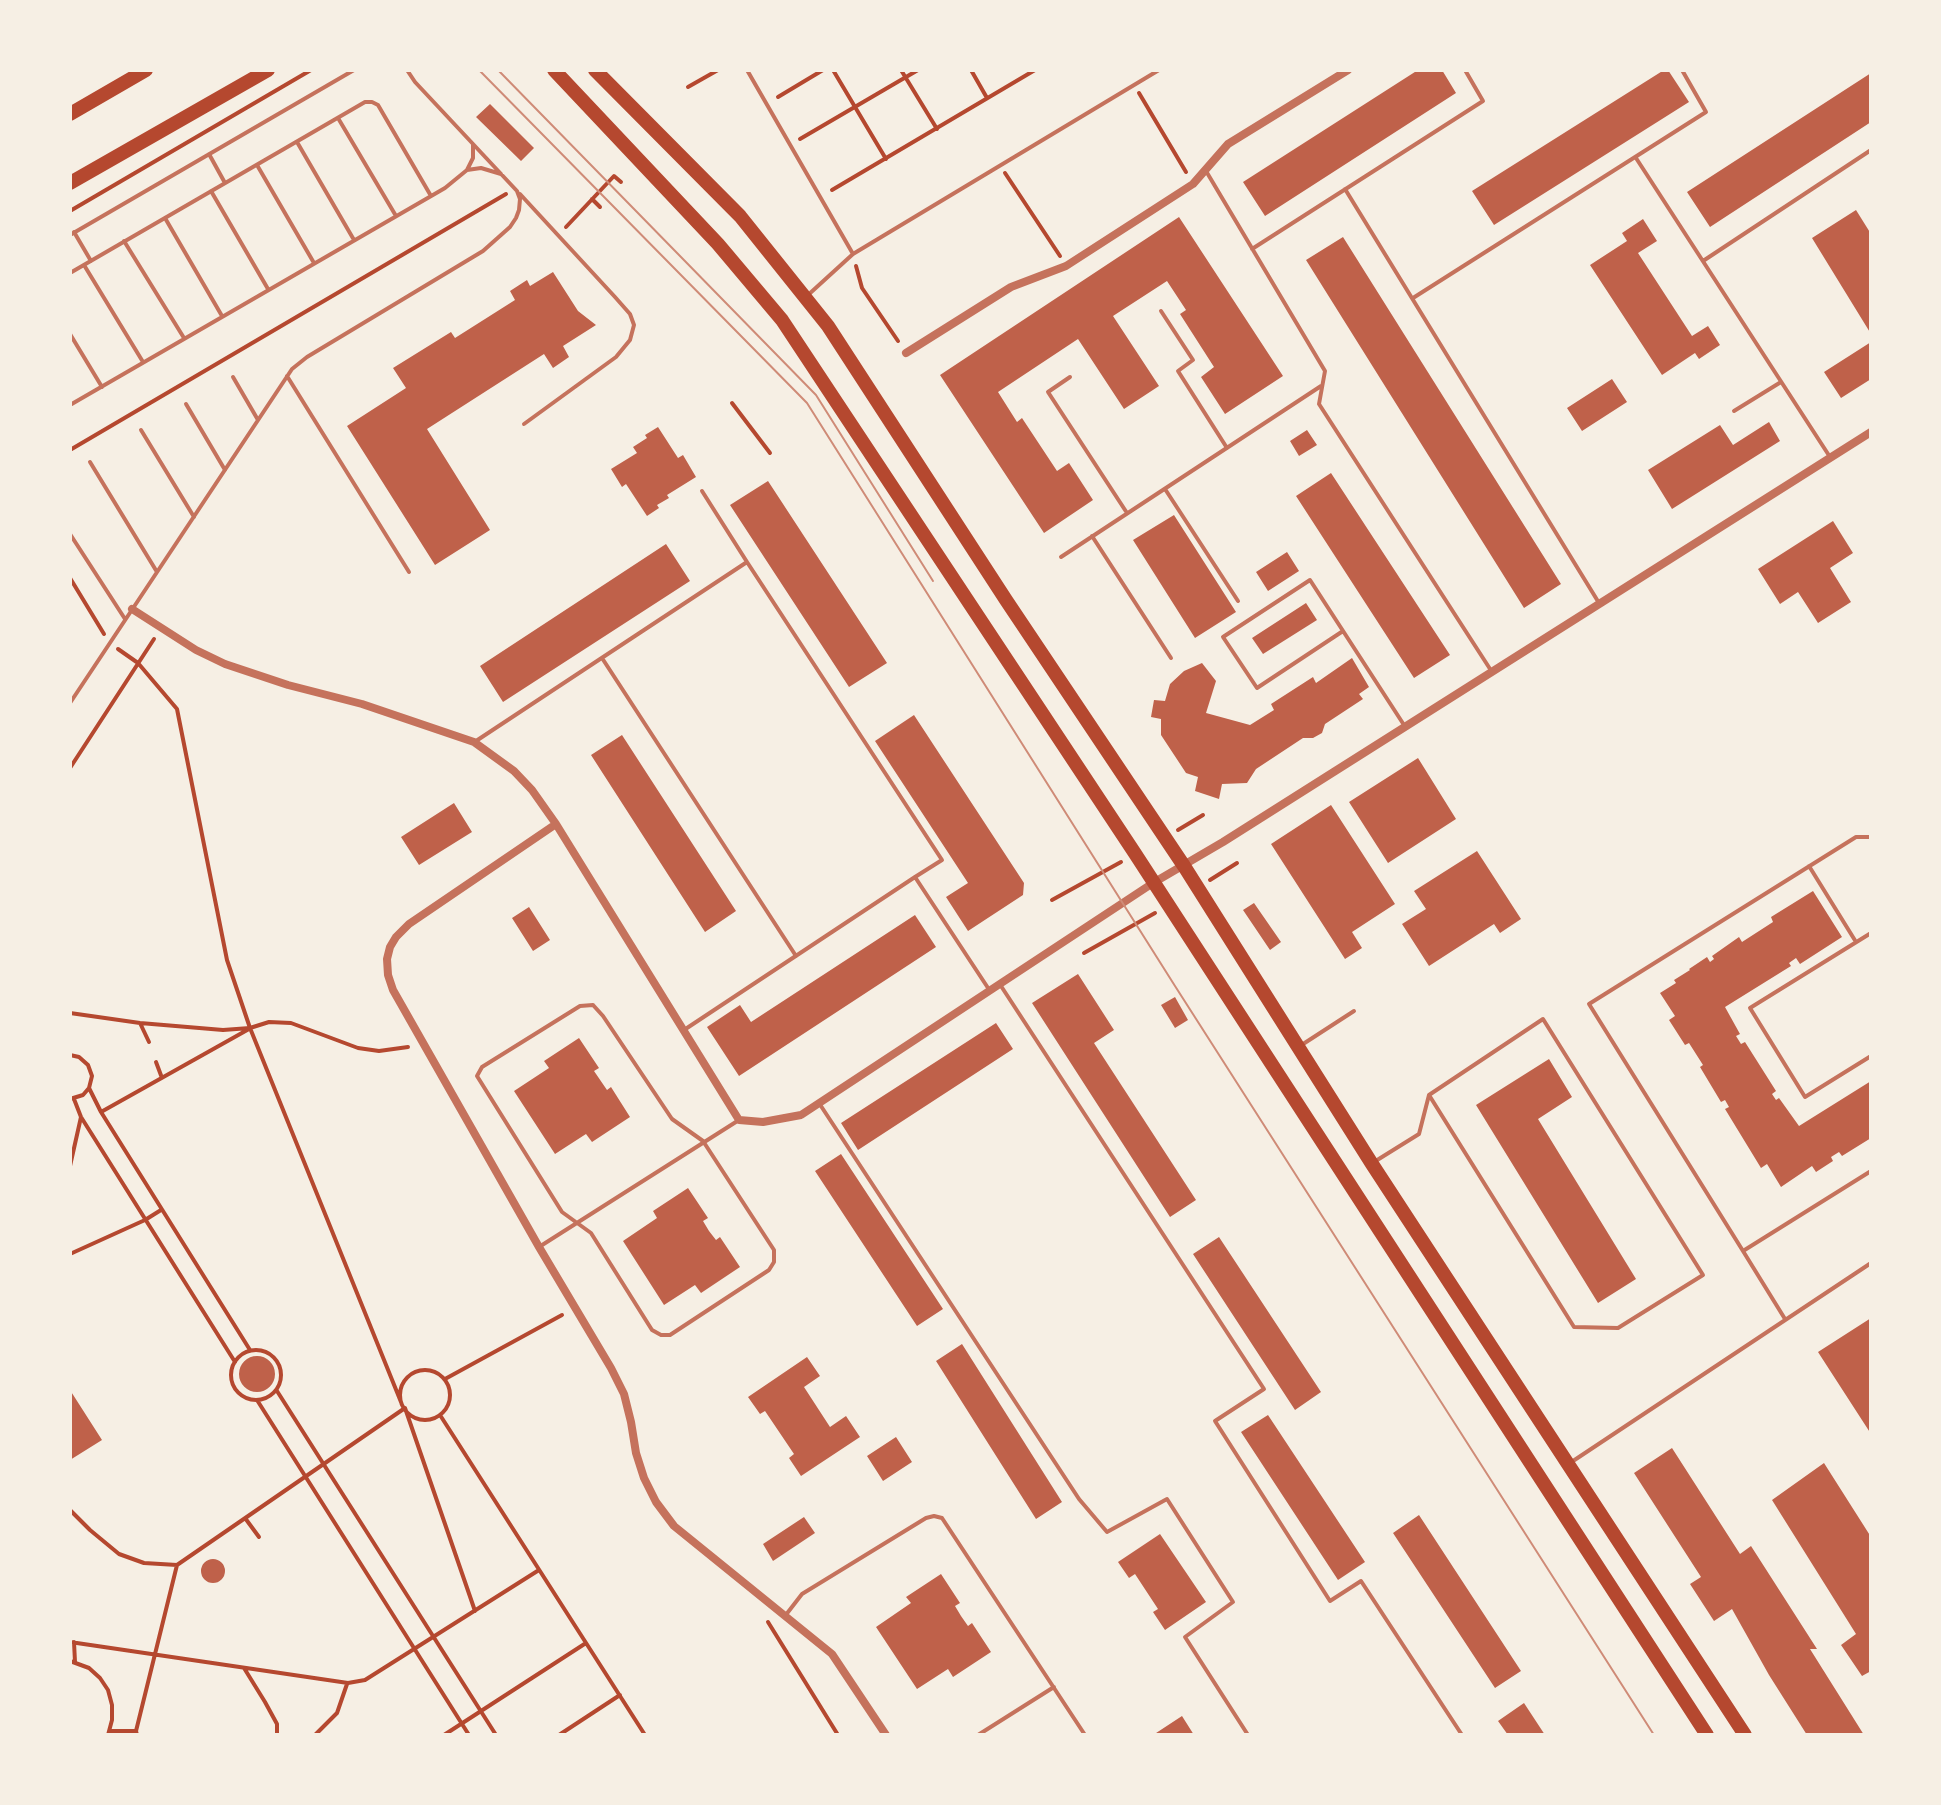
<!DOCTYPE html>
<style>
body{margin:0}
#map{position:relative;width:1941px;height:1805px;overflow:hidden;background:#f6efe4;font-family:"Nunito Sans",sans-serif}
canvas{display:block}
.frame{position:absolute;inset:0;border:72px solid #f6efe4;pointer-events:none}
</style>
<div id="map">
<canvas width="1941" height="1805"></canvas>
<div class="frame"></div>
</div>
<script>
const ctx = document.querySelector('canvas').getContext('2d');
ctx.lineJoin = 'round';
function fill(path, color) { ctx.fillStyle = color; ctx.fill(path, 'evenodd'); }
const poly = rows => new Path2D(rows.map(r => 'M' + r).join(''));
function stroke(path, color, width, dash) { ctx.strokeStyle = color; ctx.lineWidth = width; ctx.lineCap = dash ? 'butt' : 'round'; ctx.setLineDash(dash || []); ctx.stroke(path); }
fill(poly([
 [1418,70,1442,70,1456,93,1265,216,1243,182],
 [1664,70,1668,70,1689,102,1494,225,1472,191],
 [1871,73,1871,122,1710,227,1687,192],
 [490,104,534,148,521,161,476,117],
 [1856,210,1871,234,1871,334,1812,238],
 [1179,217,1283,376,1225,414,1201,377,1214,367,1180,314,1186,310,1167,281,1113,316,1159,386,1124,409,1078,339,998,392,1017,422,1022,418,1057,471,1069,463,1093,500,1044,533,940,375],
 [1643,219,1657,241,1638,253,1692,336,1708,326,1720,345,1699,359,1695,353,1662,375,1590,265,1627,241,1622,233],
 [1343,237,1561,584,1524,608,1306,260],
 [553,272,578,311,596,325,563,346,569,357,553,368,544,354,427,429,490,530,435,565,347,426,406,388,393,368,451,332,455,338,515,300,510,291,527,280,530,286],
 [1871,342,1871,379,1841,398,1824,372],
 [1612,379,1627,402,1582,431,1567,408],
 [1769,422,1780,441,1672,509,1648,470,1720,425,1733,445],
 [658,427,678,458,683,455,696,477,667,495,669,498,657,505,659,508,647,516,626,484,622,487,611,469,637,453,633,447,647,438,645,435],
 [1307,430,1317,445,1299,456,1290,441],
 [1331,473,1450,655,1414,678,1296,496],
 [768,481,887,663,849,687,730,505],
 [1174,515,1236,612,1195,638,1133,540],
 [1833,521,1853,553,1830,568,1851,602,1818,623,1798,592,1780,604,1758,569],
 [666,544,690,581,503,702,480,666],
 [1287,552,1299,571,1268,591,1256,572],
 [1306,603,1317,620,1263,654,1252,638],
 [1352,658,1369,687,1359,694,1363,699,1325,724,1322,733,1313,738,1303,738,1256,769,1247,783,1222,784,1219,799,1195,791,1198,777,1186,773,1161,735,1161,719,1151,717,1154,700,1165,701,1170,684,1184,671,1202,663,1216,681,1206,713,1250,725,1274,710,1271,704,1313,677,1316,683],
 [914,715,1024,883,1023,895,968,931,946,897,968,883,875,741],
 [622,735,736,911,705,932,591,755],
 [1418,758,1456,819,1388,863,1349,802],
 [454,803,472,832,419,865,401,837],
 [1331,805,1395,904,1352,932,1362,948,1345,959,1271,844],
 [1477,851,1521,919,1500,933,1494,924,1429,966,1402,924,1426,909,1414,891],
 [1813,891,1842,937,1800,964,1796,958,1789,963,1791,966,1725,1007,1740,1034,1736,1036,1741,1044,1745,1042,1776,1091,1772,1094,1776,1100,1779,1098,1799,1126,1871,1081,1871,1138,1842,1156,1839,1152,1831,1157,1833,1161,1816,1172,1812,1166,1781,1187,1767,1164,1761,1168,1725,1109,1729,1107,1725,1100,1721,1102,1700,1067,1703,1065,1689,1043,1685,1045,1669,1020,1675,1016,1660,993,1676,983,1674,980,1690,970,1689,969,1707,957,1710,962,1714,959,1712,956,1739,937,1742,942,1773,922,1771,917],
 [1254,903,1281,942,1270,950,1243,910],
 [529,907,550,940,533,951,512,918],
 [915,915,936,947,739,1076,707,1027,740,1005,751,1022],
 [1078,974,1114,1030,1094,1043,1196,1200,1170,1217,1032,1003],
 [1175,997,1188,1020,1175,1028,1161,1005],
 [996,1023,1013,1049,858,1150,841,1123],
 [579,1038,599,1068,594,1071,607,1090,611,1087,630,1117,592,1142,586,1134,555,1154,514,1091,549,1068,544,1061],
 [1549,1059,1572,1097,1538,1119,1636,1279,1598,1303,1476,1105],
 [841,1154,943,1309,917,1326,815,1171],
 [688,1188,708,1218,703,1221,709,1231,716,1240,720,1237,740,1267,701,1293,695,1285,664,1305,623,1241,657,1218,653,1211],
 [1219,1237,1321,1392,1295,1410,1193,1254],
 [1871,1318,1871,1434,1818,1352],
 [962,1344,1062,1502,1036,1519,936,1361],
 '239 1374a18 18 0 1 1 36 0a18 18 0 1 1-36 0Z',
 [807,1357,820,1376,804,1387,830,1427,846,1416,860,1437,801,1476,789,1458,794,1454,765,1411,760,1414,748,1397],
 [70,1390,102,1440,70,1460],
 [1268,1415,1365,1562,1338,1580,1241,1432],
 [896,1437,912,1462,883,1481,867,1456],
 [1672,1448,1740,1554,1751,1546,1817,1649,1810,1649,1864,1735,1807,1735,1769,1675,1732,1609,1714,1621,1690,1584,1701,1577,1634,1473],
 [1824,1463,1871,1537,1871,1671,1862,1676,1841,1645,1856,1634,1772,1500],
 [1419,1515,1521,1671,1495,1688,1393,1533],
 [804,1517,815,1533,773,1561,763,1544],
 [1160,1534,1206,1602,1165,1630,1153,1612,1158,1609,1135,1574,1129,1578,1118,1562],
 '201 1571a12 12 0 1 1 24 0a12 12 0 1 1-24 0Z',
 [941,1574,960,1603,955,1606,961,1616,968,1626,972,1623,991,1652,953,1677,948,1669,917,1689,876,1627,911,1603,906,1597],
 [1524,1703,1545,1735,1508,1735,1498,1721],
 [1182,1716,1194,1735,1153,1735]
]), '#bf614a');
stroke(poly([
 [833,70,886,159],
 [901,70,937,129],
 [971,70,987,98],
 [688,87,718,70],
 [1139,93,1186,172],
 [778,97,823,70],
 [800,139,918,70],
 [1005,173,1060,256],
 [832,190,1035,70],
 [592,199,600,207],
 [70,211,311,70],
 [566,227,614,176,621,182],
 [856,266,862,288,898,341],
 [732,403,770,453],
 [70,450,506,194],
 [70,578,104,634],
 [118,649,138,663,177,709,227,960,250,1028,401,1402],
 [70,768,154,639],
 [1178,830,1203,815],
 [1210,880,1237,863],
 [1052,900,1121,862],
 [1084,953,1155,913],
 [70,1013,140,1023,223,1030,250,1028,269,1022,291,1023,358,1048,379,1051,408,1047],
 [140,1023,149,1042],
 [70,1055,79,1057,88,1065,92,1076,89,1088,83,1095,70,1099],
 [156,1062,162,1078],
 [89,1088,101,1112,250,1350],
 [74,1099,81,1117,235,1362],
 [101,1112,249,1029],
 [70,1166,81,1117],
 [70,1254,145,1220,161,1210],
 '231 1375a25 25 0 1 1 50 0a25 25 0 1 1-50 0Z',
 '400 1395a25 25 0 1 1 50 0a25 25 0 1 1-50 0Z',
 [445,1379,562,1315],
 [277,1391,496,1735],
 [257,1400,469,1735],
 [440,1415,645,1735],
 [70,1510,90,1530,119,1554,144,1563,177,1565,405,1408,475,1611],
 [245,1518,259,1537],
 [768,1622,838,1735],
 [70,1642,348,1683,365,1680,539,1570],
 [74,1642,75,1662],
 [70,1661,89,1668,100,1678,108,1690,112,1705,112,1720,108,1735],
 [244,1668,265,1702,277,1724,277,1735],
 [111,1731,136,1731],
 [137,1735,136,1731,177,1565],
 [315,1735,337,1713,347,1684],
 [444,1735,586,1643],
 [559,1735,620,1695]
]), '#b5482f', 4);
stroke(poly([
 [747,70,853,254],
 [338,118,396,216],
 [297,142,354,240],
 [209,154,225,183],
 [1636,158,1830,457],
 [257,165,314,263],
 [467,170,473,158,473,145],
 [1206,171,1325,371,1319,404,1492,672],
 [1345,189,1599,603],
 [211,191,268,289],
 [520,194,615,297,630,314,634,325,630,340,616,357,524,424],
 [165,218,222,316],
 [74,232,91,261],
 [70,235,354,70],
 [124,241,184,338],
 [1252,249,1483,101,1465,70],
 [1703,261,1871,150],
 [84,265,143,362],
 [70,273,365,102,372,102,378,105,431,196],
 [808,295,853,254,1159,70],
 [1413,298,1706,112,1682,70],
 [1161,311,1193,360,1178,371,1227,448],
 [70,334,102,387],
 [287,376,409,572],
 [233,377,258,420],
 [1070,377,1048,392,1127,513],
 [186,404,225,470],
 [70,405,445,188,467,170,481,168,501,174],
 [1734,411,1781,382],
 [141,430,194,517],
 [90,462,157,572],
 [1165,489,1238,601],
 [702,491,747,562],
 [70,534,125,619],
 [1092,536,1171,658],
 [1061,557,1321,386],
 [1343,631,1257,688,1223,637,1310,580,1404,725],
 [602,658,796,956],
 [70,703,292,369,307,357,483,251,510,227,516,218,519,210,520,199,517,191,415,82,407,70],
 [476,741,747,562,942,860,915,877,990,991],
 [1871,837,1856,837,1589,1004,1743,1251,1871,1171],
 [1809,866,1856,942],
 [1871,933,1750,1008,1805,1097,1871,1056],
 [1001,986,1264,1389,1215,1421,1330,1601,1361,1581,1462,1735],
 [593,1005,603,1016,672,1119,703,1141,774,1250,774,1262,769,1270,670,1335,661,1335,652,1330,591,1233,562,1212,477,1076,482,1067,580,1006,593,1005],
 [684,1030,915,877],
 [1300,1046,1354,1011],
 [819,1103,1079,1499,1107,1532,1167,1499,1233,1602,1185,1637,1248,1735],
 [1374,1162,1419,1134,1429,1095,1543,1019,1703,1275,1618,1328,1574,1327,1429,1095],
 [539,1247,739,1120],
 [1743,1251,1785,1319],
 [1570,1463,1871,1263],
 [785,1616,802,1594,926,1518,934,1516,942,1518,1085,1735],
 [978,1735,1054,1687]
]), '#c5725c', 4);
stroke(poly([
 [906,353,1011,287,1066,266,1193,184,1228,144,1348,70],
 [132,609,196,650,225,664,288,685,362,704,474,742,514,771,532,790,556,824,739,1120,763,1122,801,1115,1153,883,1223,842,1871,432],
 [556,824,409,924,396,937,390,947,387,959,388,975,393,990,539,1247,611,1368,624,1394,631,1422,636,1453,644,1478,656,1502,674,1526,832,1654,886,1735]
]), '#c5725c', 8);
stroke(poly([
 [554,70,718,244,782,320,1136,855,1707,1735],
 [595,70,740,216,828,326,1006,600,1184,866,1372,1164,1745,1735],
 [70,114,146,70],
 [70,183,268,70]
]), '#b5482f', 14);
stroke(poly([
 [479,70,807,403,1175,986,1654,1735],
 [498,70,816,395,933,581]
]), '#cf8b77', 2);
</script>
